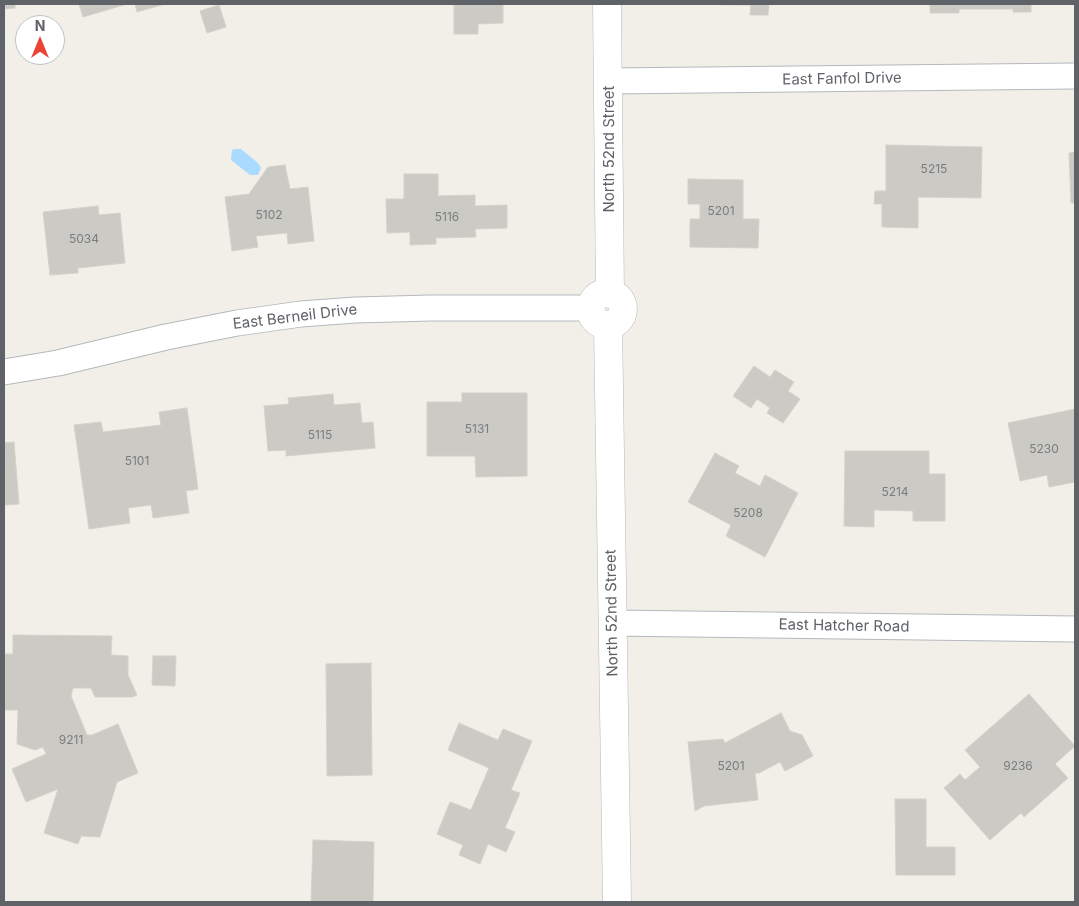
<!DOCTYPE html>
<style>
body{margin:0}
#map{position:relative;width:1079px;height:906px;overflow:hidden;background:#f1efe8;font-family:Inter,sans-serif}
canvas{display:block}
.frame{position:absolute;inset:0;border:5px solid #5f6368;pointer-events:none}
.north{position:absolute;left:15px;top:15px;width:50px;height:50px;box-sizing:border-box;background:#fff;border:1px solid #bfc1c3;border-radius:50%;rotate:0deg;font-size:14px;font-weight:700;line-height:20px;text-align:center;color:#5f6368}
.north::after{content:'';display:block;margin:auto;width:18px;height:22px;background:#ea4335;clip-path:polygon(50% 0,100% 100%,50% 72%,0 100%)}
</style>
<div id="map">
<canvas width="1079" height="906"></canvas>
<div class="frame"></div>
<div class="north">N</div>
</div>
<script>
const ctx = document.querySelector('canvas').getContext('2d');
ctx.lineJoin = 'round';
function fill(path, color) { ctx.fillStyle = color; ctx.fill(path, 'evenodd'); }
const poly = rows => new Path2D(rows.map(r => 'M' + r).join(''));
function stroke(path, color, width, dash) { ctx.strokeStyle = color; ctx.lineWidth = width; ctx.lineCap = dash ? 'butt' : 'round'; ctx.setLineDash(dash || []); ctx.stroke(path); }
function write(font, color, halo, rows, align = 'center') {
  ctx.font = font + ' Inter,sans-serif'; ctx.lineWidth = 4; ctx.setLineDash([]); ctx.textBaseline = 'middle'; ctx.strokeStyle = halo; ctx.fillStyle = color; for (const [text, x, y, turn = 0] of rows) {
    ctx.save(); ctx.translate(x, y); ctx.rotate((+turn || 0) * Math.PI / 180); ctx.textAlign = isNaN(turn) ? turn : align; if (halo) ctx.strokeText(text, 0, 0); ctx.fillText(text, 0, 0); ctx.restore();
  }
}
fill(poly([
 [235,149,241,149,258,163,261,168,258,175,250,175,231,160,232,150]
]), '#aadaff');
const building = poly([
 [4,4,15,4,15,8,4,9,4,4],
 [79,4,127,4,83,17,79,4],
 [135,4,165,4,137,12,135,4],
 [454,4,503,4,503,23,478,24,478,34,454,34,454,4],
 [677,4,769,4,768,15,750,15,751,5,677,4],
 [930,4,1031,4,1031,12,1013,12,1013,9,959,9,959,13,930,13,930,4],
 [219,5,226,27,207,33,200,11,219,5],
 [886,145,982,147,981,198,918,197,918,228,882,227,882,204,874,204,875,191,886,191,886,145],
 [1075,152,1075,203,1071,203,1069,153,1075,152],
 [285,165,290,189,308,187,314,241,288,244,287,233,256,236,258,247,232,251,225,197,249,194,268,167,285,165],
 [404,174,438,174,438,196,475,195,475,206,507,205,507,228,475,229,476,237,436,238,436,244,410,245,410,232,387,233,386,199,404,199,404,174],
 [688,179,743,180,743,219,759,219,758,248,690,247,690,219,700,219,700,204,688,204,688,179],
 [98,206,99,215,120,213,125,263,78,268,78,273,50,275,43,212,98,206],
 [754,366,770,377,775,370,794,382,788,391,800,399,783,423,767,413,770,408,757,399,751,408,733,396,754,366],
 [462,393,527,393,527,476,476,477,475,456,427,456,427,402,462,402,462,393],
 [333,394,334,405,360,403,362,423,373,422,375,448,286,456,286,450,268,451,264,406,289,404,288,398,333,394],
 [187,408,198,489,186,491,189,513,153,518,151,505,128,508,130,523,89,529,74,425,101,422,103,432,161,425,159,412,187,408],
 [1075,409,1075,482,1049,487,1047,475,1020,481,1008,423,1075,409],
 [14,442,19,504,4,505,4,443,14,442],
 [845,451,929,451,929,474,945,474,945,521,913,521,913,511,874,510,874,527,844,526,845,451],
 [715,453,739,466,735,473,760,486,765,475,798,493,765,557,726,536,731,525,688,502,715,453],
 [13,635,112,636,111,655,128,656,128,675,137,695,132,697,95,697,91,688,73,688,71,696,87,735,92,735,118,724,138,773,117,782,100,837,81,836,78,844,44,833,58,789,26,802,12,769,46,754,43,747,35,750,17,744,18,710,4,710,4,654,13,654,13,635],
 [153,656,176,656,175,686,152,685,153,656],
 [371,663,372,775,327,776,326,664,371,663],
 [1029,694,1075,746,1055,764,1068,778,1024,817,1021,813,990,840,944,788,960,774,965,780,980,767,965,750,1029,694],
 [781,713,790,731,802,735,813,756,785,771,780,762,759,773,755,773,758,800,704,806,695,811,688,742,723,739,725,743,781,713],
 [459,723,498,740,503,729,532,741,511,790,520,793,505,828,515,832,506,852,488,844,480,864,459,855,463,845,437,834,450,802,471,810,489,768,448,750,459,723],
 [895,799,926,799,926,847,955,847,955,875,896,875,895,799],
 [313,840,374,842,373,902,311,902,313,840]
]);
fill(building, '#cccac5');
stroke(building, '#d6d1c6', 1);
const minor = poly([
 [609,81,1075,76],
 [4,372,58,363,166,337,237,323,301,314,355,310,431,308,591,308],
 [612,623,1075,629]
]);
const tertiary = poly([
 [607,4,610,294],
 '591 309a16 16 0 1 1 32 0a16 16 0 1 1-32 0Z',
 [608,325,617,902]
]);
stroke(minor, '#b5b8bc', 27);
stroke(tertiary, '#b5b8bc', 29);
stroke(minor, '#fff', 25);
stroke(tertiary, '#fff', 28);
write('12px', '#7a7d7f', null, [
 ["5215",934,169],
 ["5201",721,211],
 ["5102",269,215],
 ["5116",447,217],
 ["5034",84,239],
 ["5131",477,429],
 ["5115",320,435],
 ["5230",1044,449],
 ["5101",137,461],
 ["5214",895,492],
 ["5208",748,513],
 ["9211",71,740],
 ["5201",731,766],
 ["9236",1018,766]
]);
write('15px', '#5f6368', '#fff', [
 ["East Fanfol Drive",842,79,-1],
 ["North 52nd Street",609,149,-90],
 ["East Berneil Drive",295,317,-7],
 ["North 52nd Street",612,613,-91],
 ["East Hatcher Road",844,626,1]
]);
</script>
